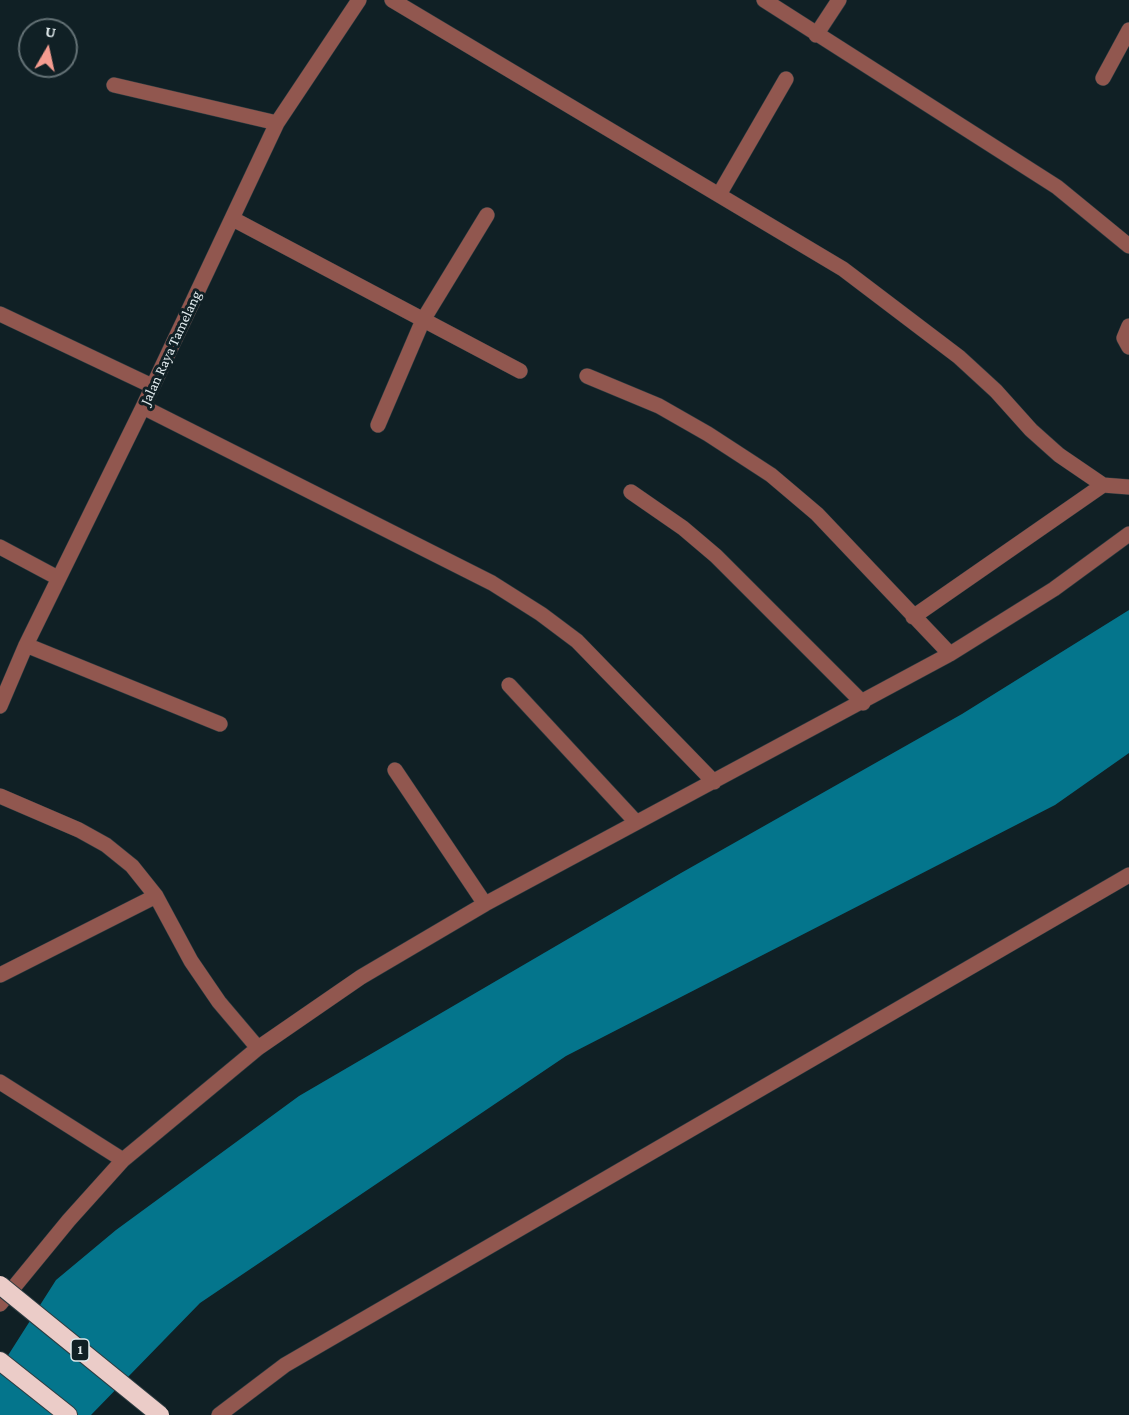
<!DOCTYPE html>
<style>
body{margin:0}
#map{position:relative;width:1129px;height:1415px;overflow:hidden;background:#102025;font-family:"Crimson Pro",serif}
canvas{display:block}
.north{position:absolute;left:18px;top:18px;width:60px;height:60px;box-sizing:border-box;background:#102025;border:2px solid #637175;border-radius:50%;rotate:9deg;font-size:16px;font-weight:700;line-height:24px;text-align:center;color:#e0eaed}
.north::after{content:'';display:block;margin:auto;width:21px;height:27px;background:#f59c90;clip-path:polygon(50% 0,100% 100%,50% 72%,0 100%)}
</style>
<div id="map">
<canvas width="1129" height="1415"></canvas>
<div class="north">U</div>
</div>
<script>
const ctx = document.querySelector('canvas').getContext('2d');
ctx.lineJoin = 'round';
function fill(path, color) { ctx.fillStyle = color; ctx.fill(path, 'evenodd'); }
const poly = rows => new Path2D(rows.map(r => 'M' + r).join(''));
function stroke(path, color, width, dash) { ctx.strokeStyle = color; ctx.lineWidth = width; ctx.lineCap = dash ? 'butt' : 'round'; ctx.setLineDash(dash || []); ctx.stroke(path); }
function write(font, color, halo, rows, align = 'center') {
  ctx.font = font + ' "Crimson Pro",serif'; ctx.lineWidth = 6; ctx.setLineDash([]); ctx.textBaseline = 'middle'; ctx.strokeStyle = halo; ctx.fillStyle = color; for (const [text, x, y, turn = 0] of rows) {
    ctx.save(); ctx.translate(x, y); ctx.rotate((+turn || 0) * Math.PI / 180); ctx.textAlign = isNaN(turn) ? turn : align; if (halo) ctx.strokeText(text, 0, 0); ctx.fillText(text, 0, 0); ctx.restore();
  }
}
fill(poly([
 [1129,610,1129,753,1055,805,566,1056,200,1303,91,1415,0,1415,0,1368,56,1280,116,1230,299,1096,681,873,962,714]
]), '#04758c');
const minor = poly([
 [392,0,843,269,959,357,996,391,1031,430,1059,455,1103,485,1129,487],
 [764,0,1057,187,1129,246],
 [816,35,839,0],
 [1103,78,1129,30],
 [114,85,277,123],
 [720,193,786,79],
 [233,219,520,371],
 [0,314,152,386],
 [1129,326,1124,338,1129,347],
 [587,376,659,406,708,434,771,475,817,514,950,654],
 [143,407,492,583,541,614,577,641,714,782],
 [378,425,423,320,487,215],
 [631,492,683,528,716,556,863,703],
 [0,547,58,578],
 [913,617,1103,485],
 [26,645,220,724],
 [509,685,636,822],
 [0,706,26,645,143,407,277,123,359,0],
 [395,770,485,904],
 [0,796,79,830,106,845,132,866,156,896,191,961,219,1002,258,1048],
 [0,975,156,896],
 [0,1082,123,1160],
 [0,1304,69,1220,123,1160,258,1048,361,977,485,904,950,654,1054,589,1129,534],
 [219,1415,285,1365,1129,875]
]);
const highway = poly([
 [0,1361,68,1415]
]);
stroke(minor, '#2d3c41', 16);
stroke(highway, '#2d3c41', 20);
stroke(minor, '#91574f', 15);
stroke(highway, '#ebccc8', 18);
const highwayBridge = poly([
 [0,1285,160,1415]
]);
stroke(highwayBridge, '#2d3c41', 20, []);
stroke(highwayBridge, '#ebccc8', 18);
for (const [x, y, w] of [
 [80,1350,18]
]) { const box = new Path2D(); box.roundRect(x - w / 2, y - 11, w, 22, 4.5); ctx.fillStyle = '#102025'; ctx.fill(box); stroke(box, '#e0eaed', 1.5); }
write('bold 14px', '#e0eaed', null, [
 ["1",80,1350]
]);
write('15px', '#e0eaed', '#102025', [
 ["Jalan Raya Tamelang",171,348,-65]
]);
</script>
